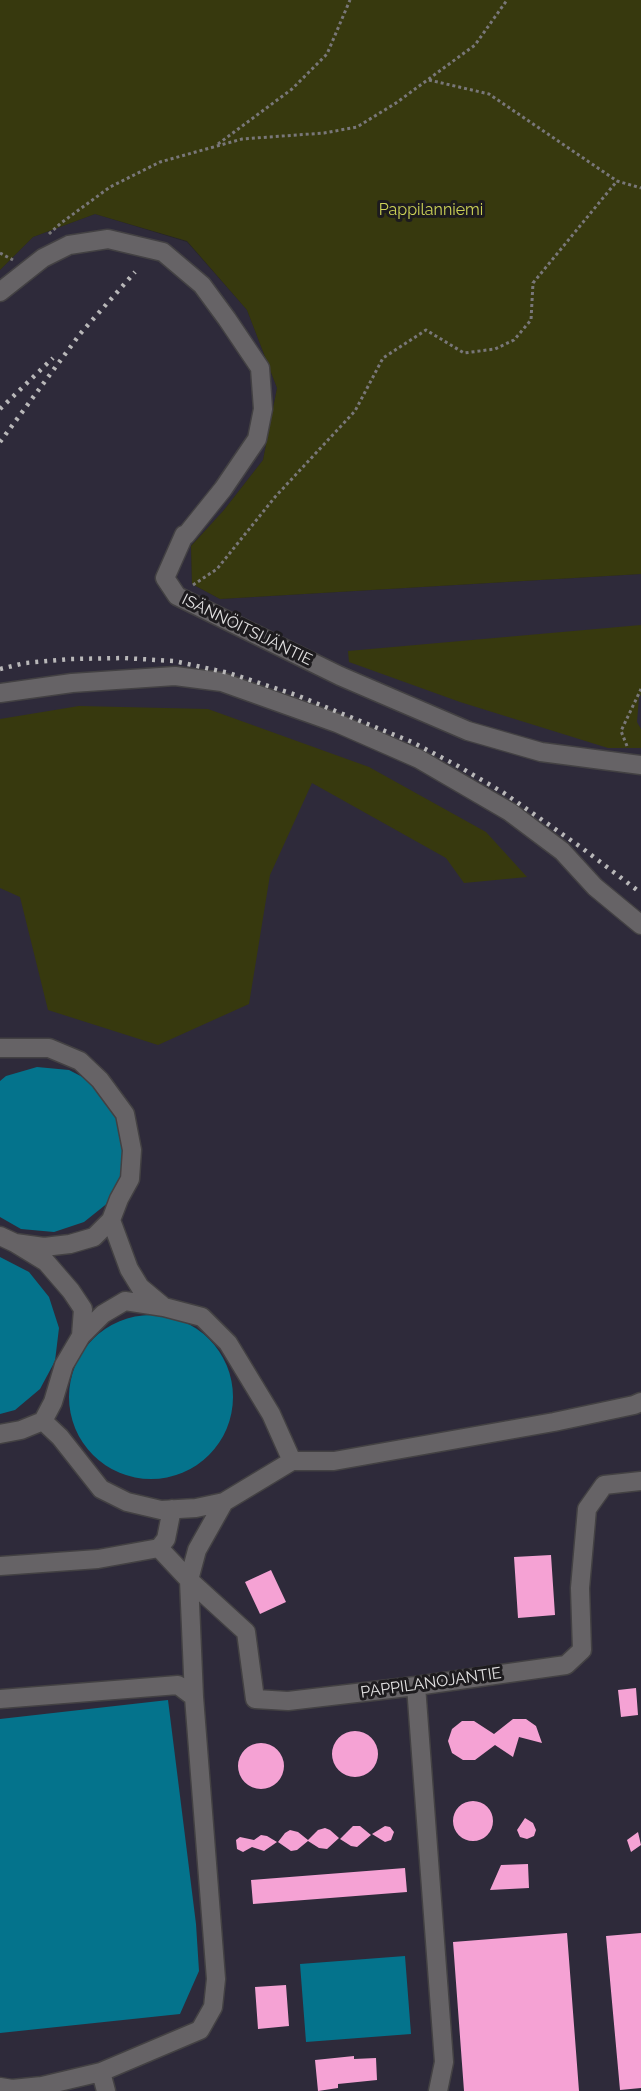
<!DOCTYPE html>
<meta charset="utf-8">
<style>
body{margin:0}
canvas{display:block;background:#272527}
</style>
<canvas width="641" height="2091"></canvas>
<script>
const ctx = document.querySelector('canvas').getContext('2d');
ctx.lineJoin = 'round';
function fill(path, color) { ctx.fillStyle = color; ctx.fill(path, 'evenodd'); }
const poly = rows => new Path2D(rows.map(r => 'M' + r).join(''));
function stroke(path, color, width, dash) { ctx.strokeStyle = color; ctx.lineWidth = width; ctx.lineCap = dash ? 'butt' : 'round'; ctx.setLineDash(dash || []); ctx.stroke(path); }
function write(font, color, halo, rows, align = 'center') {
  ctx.font = font + ' Raleway,sans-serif'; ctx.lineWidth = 6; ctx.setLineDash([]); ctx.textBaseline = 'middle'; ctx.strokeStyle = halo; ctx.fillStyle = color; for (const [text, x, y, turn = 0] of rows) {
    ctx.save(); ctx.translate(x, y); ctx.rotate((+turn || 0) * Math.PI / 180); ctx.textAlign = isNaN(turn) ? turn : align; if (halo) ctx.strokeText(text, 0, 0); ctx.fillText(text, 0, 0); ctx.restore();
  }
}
fill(poly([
 [95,214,187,242,247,310,277,388,263,460,224,510,191,546,192,584,220,599,641,574,641,2091,0,2091,0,270,33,237]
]), '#2e2a3a');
fill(poly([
 [0,0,641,0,641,574,220,599,192,584,191,546,224,510,263,460,277,388,247,310,187,241,95,214,33,237,0,270],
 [641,625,641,695,639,697,637,722,641,729,641,748,608,748,460,702,349,662,348,651],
 [79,706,208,709,369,767,486,832,527,877,464,883,446,858,312,783,270,875,249,1004,158,1045,48,1010,20,897,0,888,0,719]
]), '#37390e');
fill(poly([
 [37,1067,69,1070,98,1085,118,1110,128,1141,125,1173,109,1202,84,1222,54,1232,21,1229,0,1217,0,1081,6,1076],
 [0,1257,29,1272,49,1297,59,1328,55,1361,40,1389,15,1410,0,1414],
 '69 1397a82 82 0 1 1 164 0a82 82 0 1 1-164 0Z',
 [168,1700,196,1924,199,1971,180,2014,0,2033,0,1719],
 [405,1956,411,2034,306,2042,300,1964]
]), '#04738c');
fill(poly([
 [551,1555,555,1615,518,1618,514,1557],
 [271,1570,286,1602,260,1614,245,1582],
 [636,1688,638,1715,621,1717,618,1690],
 [513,1719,526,1719,536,1726,542,1743,519,1737,513,1757,495,1745,475,1760,463,1760,452,1753,448,1741,452,1729,462,1721,474,1721,494,1734],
 '332 1754a23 23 0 1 1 46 0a23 23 0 1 1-46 0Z',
 '238 1766a23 23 0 1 1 46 0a23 23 0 1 1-46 0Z',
 '453 1821a20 20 0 1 1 40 0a20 20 0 1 1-40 0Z',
 [525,1818,533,1823,536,1830,534,1836,527,1839,520,1837,517,1830],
 [353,1826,360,1826,371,1835,357,1847,351,1846,340,1839],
 [385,1826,390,1827,394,1832,391,1840,385,1842,372,1834],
 [325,1828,330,1830,339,1838,327,1849,319,1848,308,1841,297,1850,291,1851,278,1842,285,1833,290,1830,298,1832,308,1840,318,1830],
 [638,1832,641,1845,631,1852,627,1840],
 [261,1835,267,1836,277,1842,264,1851,252,1847,243,1852,237,1849,236,1840,240,1837,254,1840],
 [528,1864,529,1888,490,1890,501,1865],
 [405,1868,407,1892,253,1904,251,1880],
 [567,1933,579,2091,464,2091,453,1942],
 [641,1933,641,2088,620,2090,606,1936],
 [286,1985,289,2026,258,2029,255,1987],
 [354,2056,354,2059,376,2058,377,2080,338,2084,338,2088,318,2091,315,2060]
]), '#f5a2d4');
const minor = poly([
 [0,292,43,258,69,245,108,239,163,252,202,285,227,319,260,368,263,409,257,439,223,489,186,535,184,535,165,578,177,596,340,676,468,731,541,752,641,765],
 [0,693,72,683,175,676,222,682,337,723,419,759,510,812,562,851,595,887,641,925],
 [0,1048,49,1048,80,1061,100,1080,125,1114,132,1150,130,1179,119,1199,111,1220,129,1269,140,1287,164,1307,202,1317,228,1343,271,1414,292,1461,334,1461,554,1422,634,1405,641,1402],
 [0,1236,15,1243,44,1247,70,1244,94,1237,111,1220],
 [15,1243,46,1262,71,1291,83,1309,81,1336],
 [43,1421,60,1437,101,1489,127,1502,161,1510,196,1508,224,1502],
 [0,1434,21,1430,43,1421,53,1402,64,1365,81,1336,103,1314,125,1301,164,1307],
 [159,1548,189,1580,246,1632,255,1699,288,1701,416,1686,566,1665,582,1650,580,1588,587,1509,604,1485,641,1481],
 [0,1566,98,1559,159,1548,166,1539,172,1509],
 [416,1686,444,2062,438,2091],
 [194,1697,189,1580,197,1550,224,1502,292,1461],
 [0,1699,178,1685,194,1697,216,1979,213,2007,200,2030,101,2072,42,2086,12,2089,0,2087],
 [101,2072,106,2091]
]);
stroke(minor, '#434143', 21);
stroke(poly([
 [429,80,489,94,617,181,641,188],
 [218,144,292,89,327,54,350,0],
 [49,234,61,223,110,187,160,162,242,139,324,133,357,127,396,103,475,45,507,0],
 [0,253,13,260],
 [193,585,217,569,275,497,355,411,383,358,426,330,464,353,495,349,514,340,531,320,533,283,617,181],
 [627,746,621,731,641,689]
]), '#797779', 3, [3, 3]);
stroke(minor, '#666366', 18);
stroke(poly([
 [0,409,53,358],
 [0,442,80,334,135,272],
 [0,669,25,663,70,659,123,658,174,661,229,673,296,695,412,742,458,766,504,793,582,848,641,893]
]), '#b9b8b9', 4.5, [3, 6]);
write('16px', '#cdd257', '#1d1b1e', [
 ["Pappilanniemi",431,210]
]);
write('16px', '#e3e2e3', '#1d1b1e', [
 ["ISÄNNÖITSIJÄNTIE",247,630,26],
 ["PAPPILANOJANTIE",431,1683,-8]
]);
</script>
